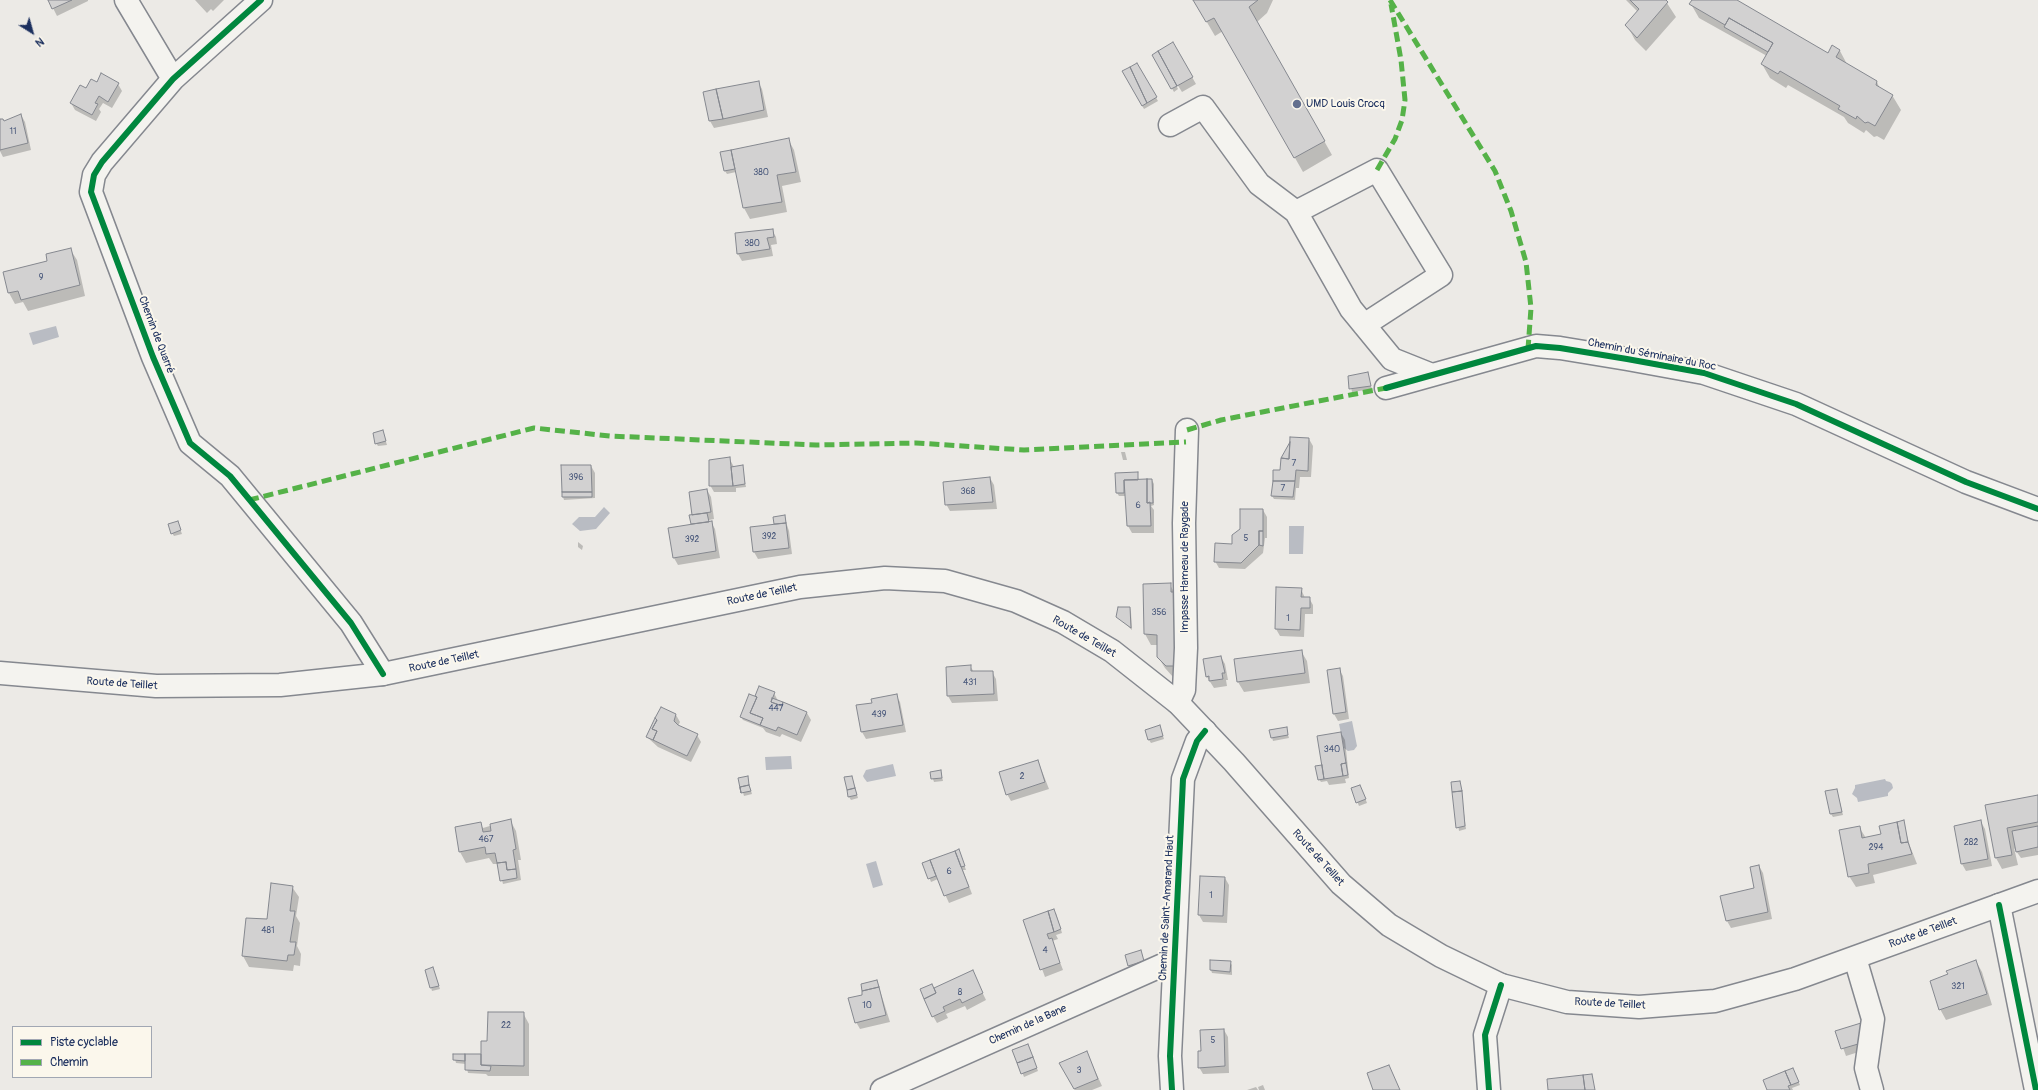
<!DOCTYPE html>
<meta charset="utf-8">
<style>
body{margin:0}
#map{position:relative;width:2038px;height:1090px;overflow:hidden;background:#eceae6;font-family:Pangolin,sans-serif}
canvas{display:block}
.legend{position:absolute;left:12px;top:1026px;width:140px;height:52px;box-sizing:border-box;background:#fbf7ec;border:1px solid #a1a7b3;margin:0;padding:5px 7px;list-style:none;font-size:12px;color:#1b2f5e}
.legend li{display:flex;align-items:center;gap:8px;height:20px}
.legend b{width:20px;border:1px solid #a1a7b3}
.north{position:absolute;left:12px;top:12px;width:40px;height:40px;-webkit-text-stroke:3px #fbf7ec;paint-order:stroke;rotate:143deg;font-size:11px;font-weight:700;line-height:16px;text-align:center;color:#1b2f5e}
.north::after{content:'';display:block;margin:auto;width:14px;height:18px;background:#1b2f5e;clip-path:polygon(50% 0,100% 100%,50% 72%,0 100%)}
</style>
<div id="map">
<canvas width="2038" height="1090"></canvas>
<ul class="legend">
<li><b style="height:5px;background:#00873e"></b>Piste cyclable</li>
<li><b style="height:5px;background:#55b248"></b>Chemin</li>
</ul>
<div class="north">N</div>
</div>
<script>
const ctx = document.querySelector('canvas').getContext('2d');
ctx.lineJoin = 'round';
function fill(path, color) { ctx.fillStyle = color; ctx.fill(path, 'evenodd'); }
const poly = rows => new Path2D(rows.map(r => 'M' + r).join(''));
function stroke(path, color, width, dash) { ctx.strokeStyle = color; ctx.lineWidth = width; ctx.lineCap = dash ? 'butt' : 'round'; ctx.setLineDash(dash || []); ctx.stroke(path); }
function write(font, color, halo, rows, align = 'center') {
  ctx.font = font + ' Pangolin,sans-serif'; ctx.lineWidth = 4; ctx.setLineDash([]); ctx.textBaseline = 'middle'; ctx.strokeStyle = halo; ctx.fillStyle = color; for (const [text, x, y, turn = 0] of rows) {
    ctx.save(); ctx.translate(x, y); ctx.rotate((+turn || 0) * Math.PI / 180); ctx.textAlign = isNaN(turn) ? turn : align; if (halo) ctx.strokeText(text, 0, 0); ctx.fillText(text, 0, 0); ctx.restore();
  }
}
fill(poly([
 [56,326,59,337,33,345,29,333],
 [604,507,610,513,596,529,580,531,572,524,579,517,595,517],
 [1289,526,1304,526,1303,554,1289,554],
 [1352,721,1357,746,1354,750,1348,751,1344,748,1339,724],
 [791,756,792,769,766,770,765,757],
 [893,764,896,776,867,782,864,778,863,776,866,770],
 [1885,779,1886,781,1890,782,1892,784,1893,788,1888,793,1888,796,1858,802,1857,798,1852,794,1855,788,1855,785],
 [876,861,883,885,873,888,866,864]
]), '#b9bcc3');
fill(poly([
 [49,0,88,0,88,1,57,16],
 [195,0,224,0,213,11,211,9,207,13],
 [1194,0,1273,0,1267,13,1257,22,1332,155,1303,172,1223,31,1215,36],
 [1626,0,1665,0,1676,17,1646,51,1635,40,1627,25,1638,12],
 [1693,0,1735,0,1828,54,1832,46,1840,51,1848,66,1877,82,1880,89,1892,95,1901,110,1884,140,1877,136,1874,137,1866,130,1864,133,1848,123,1844,117,1788,85,1786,88,1770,78,1762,64,1767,56,1699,18,1691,4],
 [1173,44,1196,84,1182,92,1177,84,1176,85,1178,89,1174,92,1153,55],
 [1137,64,1158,101,1144,109,1123,72],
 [758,82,762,89,768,117,714,128,710,121,704,93],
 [97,83,118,84,122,91,112,108,103,103,99,109,101,112,96,121,75,110,71,103],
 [21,115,25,122,31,150,3,157,0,151,0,120,4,122],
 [788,139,794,150,801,182,782,186,787,212,750,219,744,208,736,172,727,174,725,171],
 [772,230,776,237,777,244,771,245,773,256,742,261,738,254],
 [70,249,77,260,85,296,28,311,23,302,15,304,9,293,4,272,48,261],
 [1367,373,1372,389,1352,392,1349,376],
 [383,432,387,445,378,446,376,443],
 [1309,439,1313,446,1311,477,1300,477,1299,488,1296,488,1295,500,1274,499,1272,496,1281,471],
 [1121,452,1125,452,1127,460,1123,460],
 [729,458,734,467,742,466,746,487,736,488,736,492,714,492,710,485],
 [591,466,595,473,595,498,564,500,563,497],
 [1137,473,1139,481,1152,480,1154,484,1154,505,1151,506,1154,510,1154,533,1132,533,1128,526,1126,496,1119,496,1117,493,1116,474],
 [990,478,994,485,997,509,950,511,946,504],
 [707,490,711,497,714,519,709,520,709,523,711,522,715,529,720,558,678,565,674,558,692,525,690,516,694,516],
 [1263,510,1267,517,1267,538,1265,538,1263,553,1245,569,1219,568,1215,561,1233,545],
 [784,516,789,531,792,554,758,559,754,552,775,524],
 [179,526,182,534,174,536,172,533],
 [578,542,583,546,582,550,578,547],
 [1144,585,1170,585,1176,595,1180,677,1173,677,1165,668,1158,657,1158,645,1151,645,1145,634],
 [1277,588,1301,589,1305,598,1309,598,1313,605,1313,614,1305,614,1304,637,1280,636,1276,629],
 [1130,608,1131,612,1132,630,1117,616],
 [1301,651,1307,661,1310,683,1244,692,1238,682],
 [1221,657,1225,664,1228,680,1226,680,1227,686,1214,688,1207,677,1204,660],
 [970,666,974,672,992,672,996,679,998,701,952,703,948,696],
 [1339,669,1343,676,1349,719,1338,721,1334,714],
 [774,693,778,701,807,713,811,720,801,742,782,734,780,737,766,732,763,728,743,720,741,717,758,698,756,696],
 [896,695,900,702,906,732,866,739,862,732,858,706,873,704],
 [661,708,676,715,680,722,678,726,697,735,701,742,691,762,658,747,647,737],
 [1160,726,1164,739,1151,743,1149,740],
 [1286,728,1289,738,1273,741,1270,730],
 [1341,733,1345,740,1349,778,1345,779,1346,783,1329,785,1327,781,1321,782,1319,779],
 [1038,761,1049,789,1011,801,1007,794],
 [941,772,943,781,934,782,931,773],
 [747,777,752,794,744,796,739,779],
 [852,777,858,798,851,800,849,797],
 [1460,782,1466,829,1459,831,1452,783],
 [1352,789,1362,790,1367,803,1359,806],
 [1837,790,1843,815,1833,817,1831,814],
 [2038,796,2038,855,2021,858,2014,848,2018,865,2002,869,1996,858,1986,806],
 [510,820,516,831,521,860,518,860,521,880,503,884,498,864,493,864,489,858,466,863,460,852,456,828,480,824,483,828],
 [1903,822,1910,846,1917,864,1873,875,1875,883,1856,887,1849,876,1859,827,1866,838,1882,834],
 [1981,822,1985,829,1992,866,1966,871,1962,864,1955,827],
 [960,853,966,870,963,870,972,894,949,903,938,879,931,882,924,863,930,861,932,864],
 [1759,866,1763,873,1772,919,1731,928,1727,921,1755,889],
 [1225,878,1229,885,1227,923,1203,922,1199,915],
 [292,887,299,897,296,916,300,923,297,946,301,954,300,966,294,965,293,971,249,967,243,956],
 [1056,913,1062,933,1056,935,1058,939,1052,941,1063,970,1045,977,1024,920],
 [1142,954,1145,964,1131,969,1126,956],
 [1976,961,1982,972,1992,1005,1946,1020,1940,1009,1949,975],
 [1230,962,1232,965,1232,975,1212,973,1211,970],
 [433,968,440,989,432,991,426,970],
 [972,971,986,1000,967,1010,965,1006,946,1014,948,1018,937,1023,933,1016,933,989],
 [877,981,890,1022,860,1029,856,1022,862,995],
 [523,1013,529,1024,529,1076,488,1076,486,1074,468,1073,466,1064,456,1063,454,1055,482,1055,488,1042],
 [1224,1030,1228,1037,1229,1073,1203,1074,1199,1067,1202,1052],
 [1837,1031,1868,1049,1846,1056],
 [1029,1048,1038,1071,1024,1077,1014,1051],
 [1087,1053,1102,1086,1092,1090,1075,1090,1060,1064],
 [1794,1072,1800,1085,1792,1088,1793,1090,1768,1090],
 [1263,1085,1265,1090,1259,1090,1258,1087],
 [1256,1087,1258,1090,1247,1090]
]), '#0003');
const building = poly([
 [48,0,72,0,52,9,48,0],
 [1193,0,1258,0,1249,7,1325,141,1294,158,1214,18,1206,22,1193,0],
 [1630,0,1666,0,1668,2,1637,38,1625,25,1639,9,1630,0],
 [1692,0,1737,0,1828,53,1832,45,1840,50,1836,57,1877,81,1876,85,1893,95,1875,126,1868,122,1865,123,1857,116,1856,119,1838,109,1840,106,1780,71,1778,74,1761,64,1773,43,1729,18,1725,25,1689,4,1692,0],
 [1729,18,1773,43,1768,52,1724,27,1729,18],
 [1173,42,1193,77,1177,86,1158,51,1173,42],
 [1158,51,1177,86,1171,89,1152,55,1158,51],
 [1137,63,1157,97,1147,103,1130,67,1137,63],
 [1130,67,1147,103,1142,106,1122,71,1130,67],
 [101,73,119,83,108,102,99,96,95,103,98,104,92,115,70,103,80,85,86,88,91,79,97,82,101,73],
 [759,81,764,110,723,119,716,89,759,81],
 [716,89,723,119,709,121,703,92,716,89],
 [21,114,28,143,0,150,0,119,3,119,4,121,21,114],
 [789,138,796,172,777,175,782,202,743,208,731,150,789,138],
 [731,150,735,169,724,171,720,152,731,150],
 [773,229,774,237,767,238,770,249,737,254,735,233,773,229],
 [71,248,80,285,21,300,18,291,8,293,3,272,47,261,46,254,71,248],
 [1368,372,1371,386,1349,389,1348,376,1368,372],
 [383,430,386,441,375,444,373,433,383,430],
 [1290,437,1309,438,1308,471,1296,470,1295,481,1273,481,1273,470,1280,470,1281,458,1289,459,1290,437],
 [1290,442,1289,459,1281,458,1290,442],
 [730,457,733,486,709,486,709,460,730,457],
 [561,465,591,465,592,492,562,492,561,465],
 [743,465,745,484,733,486,731,467,743,465],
 [1138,472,1138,480,1124,480,1124,493,1116,493,1115,473,1138,472],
 [990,477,993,502,945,505,943,482,990,477],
 [1147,479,1152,479,1153,503,1147,503,1147,479],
 [1147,479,1147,503,1150,502,1151,526,1127,526,1124,480,1147,479],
 [1273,481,1295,481,1293,497,1271,496,1273,481],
 [707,489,711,512,692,515,689,492,707,489],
 [562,492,592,492,592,497,562,497,562,492],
 [1240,509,1263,509,1263,531,1259,531,1259,545,1241,563,1214,562,1215,543,1232,544,1232,535,1240,529,1240,509],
 [707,513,709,522,691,524,689,515,707,513],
 [785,515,786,523,774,524,773,517,785,515],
 [178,521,181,530,171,534,168,524,178,521],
 [712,521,716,551,673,558,668,528,712,521],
 [786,523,789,548,753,552,750,527,786,523],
 [1259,531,1263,531,1263,546,1259,545,1259,531],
 [1171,583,1171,592,1174,592,1175,666,1166,666,1157,657,1157,635,1144,634,1143,584,1171,583],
 [1276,587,1302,588,1301,597,1310,597,1310,608,1301,608,1300,630,1275,629,1276,587],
 [1118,607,1130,607,1131,628,1116,617,1118,607],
 [1302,650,1305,673,1237,682,1234,659,1302,650],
 [1221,656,1225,673,1222,673,1223,679,1209,681,1209,676,1206,677,1203,659,1221,656],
 [971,665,971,671,993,671,994,694,947,696,946,667,971,665],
 [1340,668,1346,712,1333,714,1327,670,1340,668],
 [759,686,775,692,771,702,782,706,783,702,807,712,797,735,778,727,776,731,760,725,763,718,750,713,757,697,755,696,759,686],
 [749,694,757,697,750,713,763,718,760,725,740,717,749,694],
 [897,694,903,725,861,732,856,705,872,703,871,699,897,694],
 [772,698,783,702,782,706,771,702,772,698],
 [661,707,676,714,674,721,678,725,698,734,687,756,653,740,657,731,652,729,657,720,655,718,661,707],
 [655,718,657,720,652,729,657,731,653,740,646,737,655,718],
 [1160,725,1163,736,1148,740,1145,730,1160,725],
 [1287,727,1288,735,1271,738,1269,730,1287,727],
 [1341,732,1346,763,1341,764,1343,776,1324,779,1317,736,1341,732],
 [1038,760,1045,782,1006,795,999,772,1038,760],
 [1346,763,1348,775,1343,776,1341,764,1346,763],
 [1322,765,1324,779,1318,780,1315,766,1322,765],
 [941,770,942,778,931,779,930,772,941,770],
 [748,776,749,785,740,787,741,793,738,778,748,776],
 [852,776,855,788,847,790,844,777,852,776],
 [1460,781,1462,791,1452,792,1451,782,1460,781],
 [749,785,751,791,741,793,740,787,749,785],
 [1360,785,1366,799,1356,803,1351,788,1360,785],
 [855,788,857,795,848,797,847,790,855,788],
 [1837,789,1842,812,1830,814,1825,791,1837,789],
 [1462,791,1465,826,1456,828,1452,792,1462,791],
 [2038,795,2038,822,2007,828,2012,855,1995,858,1985,805,2038,795],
 [511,819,516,849,513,850,516,869,507,870,506,862,497,863,495,853,486,854,485,847,459,852,455,827,481,822,483,832,491,831,490,824,511,819],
 [1904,820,1908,842,1901,843,1897,822,1904,820],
 [1981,820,1988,859,1961,864,1954,826,1981,820],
 [1897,822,1901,843,1908,842,1912,854,1868,864,1869,873,1848,877,1839,830,1860,826,1862,838,1881,834,1879,826,1897,822],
 [2038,826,2038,847,2016,852,2012,831,2038,826],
 [959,849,965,866,961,867,955,851,959,849],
 [955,851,969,887,944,896,930,860,955,851],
 [930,860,936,876,928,879,922,863,930,860],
 [506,862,507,870,516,869,517,878,500,881,497,863,506,862],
 [1759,865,1768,912,1726,921,1720,896,1754,888,1750,867,1759,865],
 [1200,876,1225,877,1223,916,1198,915,1200,876],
 [271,883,293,886,290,911,295,911,290,942,296,942,294,955,288,955,287,961,242,956,246,918,267,919,271,883],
 [1054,909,1061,929,1054,932,1048,911,1054,909],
 [1048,911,1054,932,1047,934,1049,939,1052,938,1060,963,1040,970,1023,920,1048,911],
 [1141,950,1144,961,1128,966,1125,955,1141,950],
 [1210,960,1231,961,1230,972,1210,970,1210,960],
 [1976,960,1987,994,1939,1010,1930,981,1948,974,1946,971,1976,960],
 [433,967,439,986,430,988,425,970,433,967],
 [973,970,983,993,962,1003,960,999,943,1007,945,1011,932,1017,924,999,936,993,934,988,973,970],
 [877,980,879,987,862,991,861,984,877,980],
 [932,984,936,993,924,999,920,989,932,984],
 [879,987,886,1015,855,1023,848,998,862,995,862,991,879,987],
 [488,1012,524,1012,524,1066,481,1065,481,1041,487,1041,488,1012],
 [1861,1023,1865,1042,1841,1049,1835,1031,1861,1023],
 [1224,1029,1225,1066,1198,1068,1198,1051,1201,1051,1200,1030,1224,1029],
 [1028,1044,1033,1057,1017,1063,1012,1050,1028,1044],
 [1087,1051,1098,1079,1074,1089,1059,1063,1087,1051],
 [453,1054,465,1054,465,1061,453,1060,453,1054],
 [465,1054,481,1054,481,1065,491,1066,490,1071,465,1070,465,1054],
 [1033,1057,1037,1068,1021,1074,1017,1063,1033,1057],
 [1389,1065,1400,1090,1373,1090,1367,1073,1389,1065],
 [1793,1068,1799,1082,1791,1085,1785,1071,1793,1068],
 [1785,1071,1791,1085,1788,1086,1790,1090,1767,1090,1763,1080,1785,1071],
 [1592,1074,1595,1090,1585,1090,1583,1075,1592,1074],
 [1583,1075,1585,1090,1548,1090,1547,1079,1583,1075]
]);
fill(building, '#d2d1d1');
stroke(building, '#85888f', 1);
const minor = poly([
 [126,0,173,79],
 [261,0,173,79,102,162,94,175,91,192,153,357,190,443,230,476,351,623,383,674],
 [1170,125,1203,107,1259,184,1296,212,1351,309,1392,359,1432,375],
 [1296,212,1377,170,1441,275,1364,325],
 [1386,388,1536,346,1560,348,1627,359,1704,373,1796,404,1966,482,2038,509],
 [1178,703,1184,690,1186,648,1184,523,1187,430],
 [1999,905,2036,1090],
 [1855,958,1873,1019,1866,1068,1872,1090],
 [882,1090,1174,960],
 [1172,1090,1170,1056,1183,779,1197,741,1205,731],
 [1489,1090,1485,1035,1501,985]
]);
const major = poly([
 [0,673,156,686,280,685,383,674,800,587,885,578,945,581,1016,601,1063,622,1112,651,1178,703,1234,762,1341,884,1389,925,1441,956,1501,985,1567,1002,1639,1007,1715,1001,1795,979,2038,891]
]);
stroke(minor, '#85888f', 25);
stroke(major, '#85888f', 25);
stroke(minor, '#f4f3ef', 22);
stroke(major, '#f4f3ef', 22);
stroke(poly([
 [1390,0,1495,171,1511,211,1526,262,1531,308,1528,349],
 [1377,170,1395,139,1402,120,1405,100,1401,60,1391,4],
 [1187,430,1221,420,1386,388],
 [249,500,534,428,610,436,816,445,916,443,1024,450,1186,442]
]), '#55b248', 5, [10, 5]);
stroke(poly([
 [261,0,173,79,102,162,94,175,91,192,153,357,190,443,230,476,351,623,383,674],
 [1386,388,1536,346,1560,348,1627,359,1704,373,1796,404,1966,482,2038,509],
 [1999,905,2036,1090],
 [1172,1090,1170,1056,1183,779,1197,741,1205,731],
 [1489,1090,1485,1035,1501,985]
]), '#00873e', 6);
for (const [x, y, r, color] of [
 [1297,104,5,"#64708e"]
]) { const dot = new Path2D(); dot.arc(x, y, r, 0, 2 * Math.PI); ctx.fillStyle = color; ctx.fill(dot); stroke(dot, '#fbf7ec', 1.5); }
write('9px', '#49587b', null, [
 ["11",13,132],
 ["380",761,173],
 ["380",752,244],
 ["9",41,278],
 ["7",1294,464],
 ["396",576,478],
 ["7",1283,489],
 ["368",968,492],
 ["6",1138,506],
 ["392",769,537],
 ["5",1246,539],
 ["392",692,540],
 ["356",1159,613],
 ["1",1288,619],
 ["431",970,683],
 ["447",776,709],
 ["439",879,715],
 ["340",1332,750],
 ["2",1022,777],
 ["467",486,840],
 ["282",1971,843],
 ["294",1876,848],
 ["6",949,872],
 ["1",1211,896],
 ["481",268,931],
 ["4",1045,951],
 ["321",1958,987],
 ["8",960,993],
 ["10",867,1006],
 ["22",506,1026],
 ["5",1213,1041],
 ["3",1079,1071]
]);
write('11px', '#1b2f5e', '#fbf7ec', [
 ["UMD Louis Crocq",1306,104]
], 'left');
write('11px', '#1b2f5e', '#fbf7ec', [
 ["Chemin de Quarré",156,335,69],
 ["Chemin du Séminaire du Roc",1652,355,11],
 ["Impasse Hameau de Raygade",1185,567,-90],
 ["Route de Teillet",762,595,-12],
 ["Route de Teillet",1084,637,30],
 ["Route de Teillet",444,662,-12],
 ["Route de Teillet",122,684,4],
 ["Route de Teillet",1318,858,48],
 ["Chemin de Saint-Amarand Haut",1167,908,-87],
 ["Route de Teillet",1923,933,-20],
 ["Route de Teillet",1610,1004,3],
 ["Chemin de la Bane",1028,1025,-24]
]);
</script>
